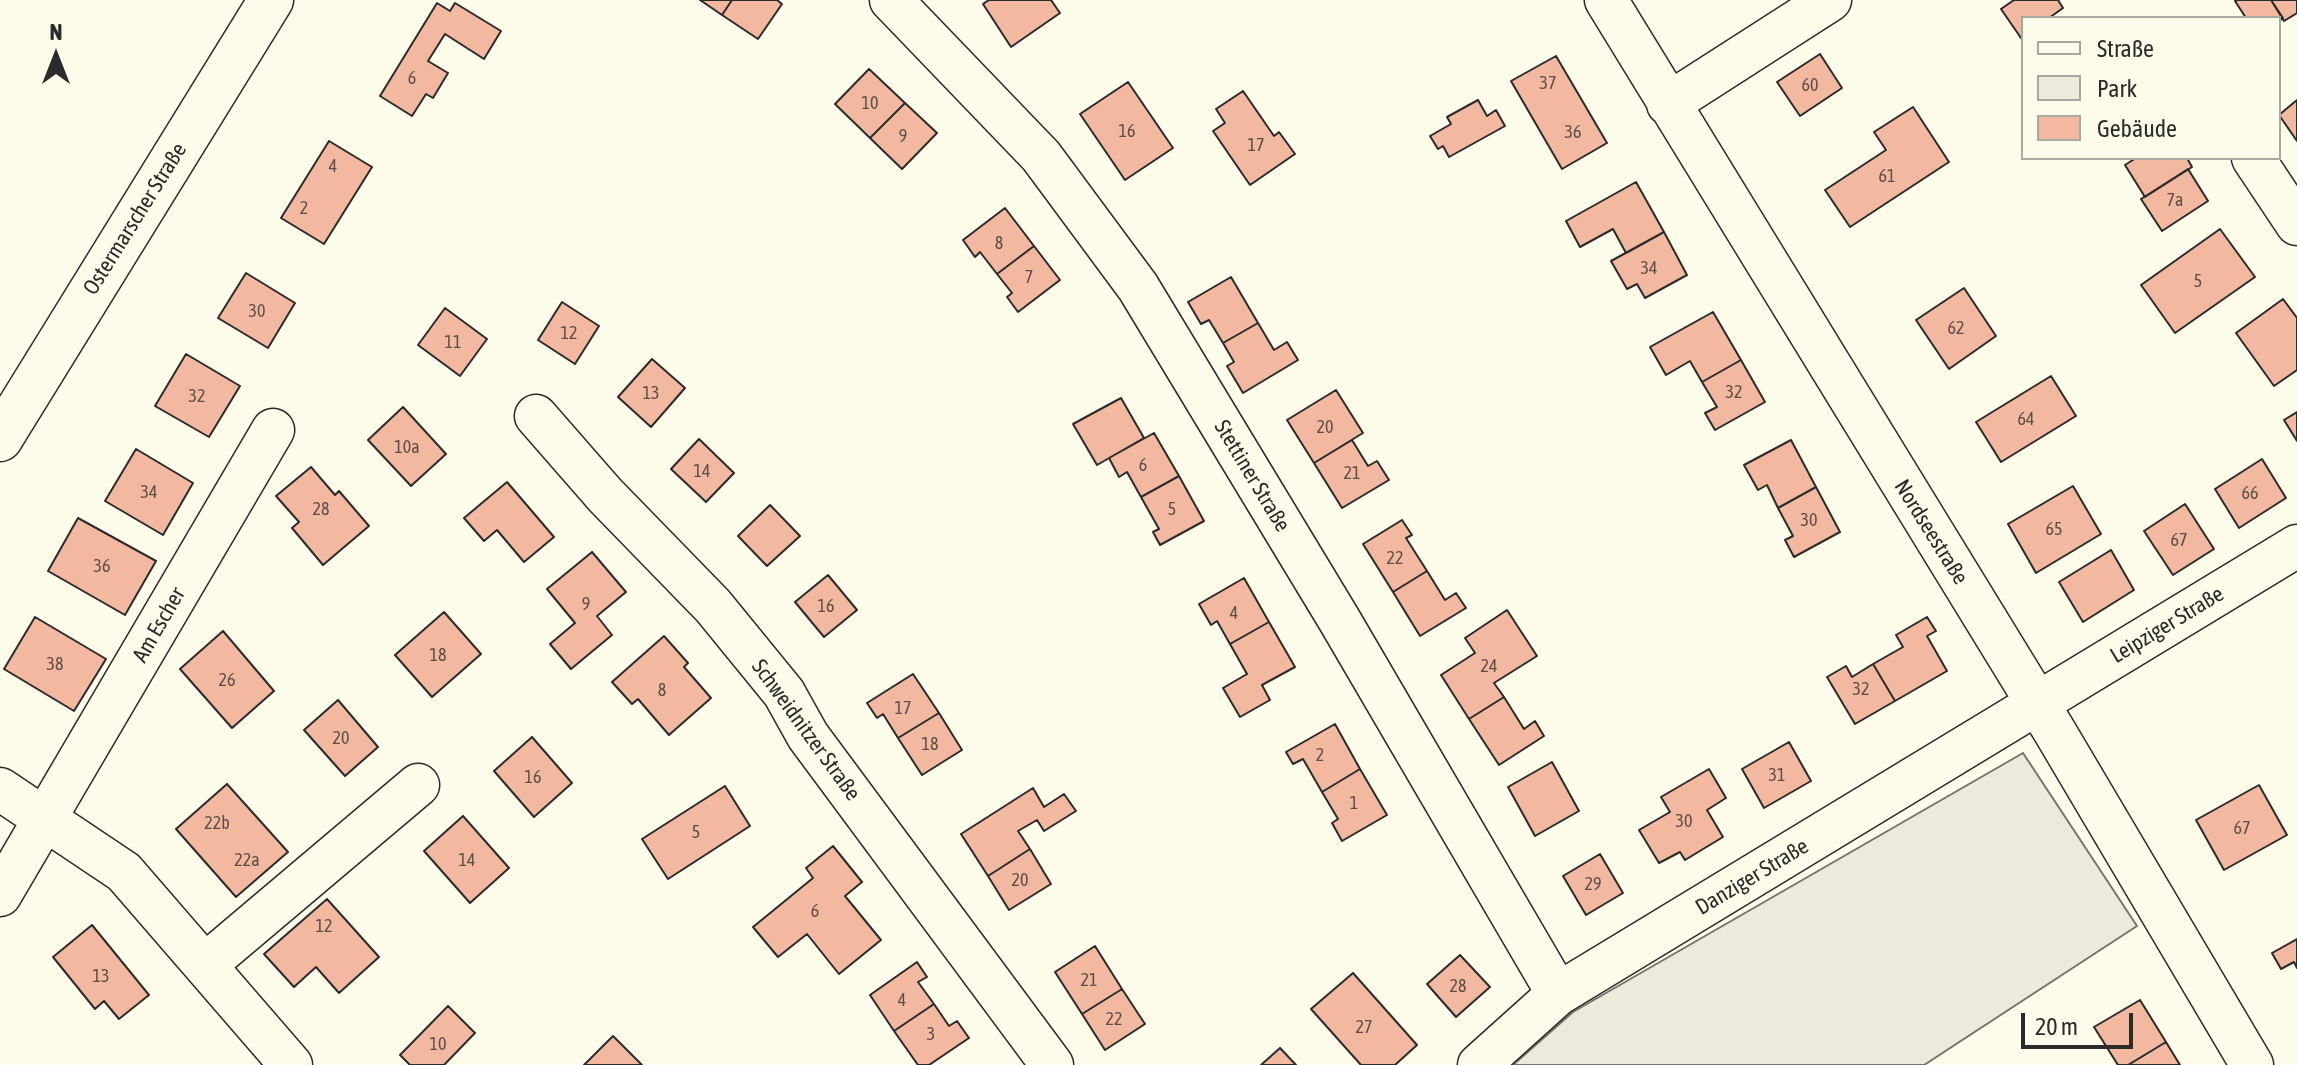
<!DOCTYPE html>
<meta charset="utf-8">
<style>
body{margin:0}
#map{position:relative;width:2297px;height:1065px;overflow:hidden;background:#fdfbea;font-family:"Asap Condensed",sans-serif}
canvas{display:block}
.legend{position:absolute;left:2021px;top:16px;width:260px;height:144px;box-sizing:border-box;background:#fdfbea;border:2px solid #a9a89e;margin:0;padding:10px 14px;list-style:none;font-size:24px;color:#2b2b2b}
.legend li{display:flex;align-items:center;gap:16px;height:40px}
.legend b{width:40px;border:2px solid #a9a89e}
.north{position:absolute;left:16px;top:16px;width:80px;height:80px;-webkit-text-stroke:6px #fdfbea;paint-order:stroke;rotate:0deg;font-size:22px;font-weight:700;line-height:32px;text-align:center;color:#2b2b2b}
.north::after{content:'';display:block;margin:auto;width:28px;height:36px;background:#2b2b2b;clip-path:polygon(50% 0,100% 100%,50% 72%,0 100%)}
.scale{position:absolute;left:2021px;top:1013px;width:112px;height:36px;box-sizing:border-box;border:4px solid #2b2b2b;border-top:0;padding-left:10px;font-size:24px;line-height:28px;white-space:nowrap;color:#2b2b2b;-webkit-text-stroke:6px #fdfbea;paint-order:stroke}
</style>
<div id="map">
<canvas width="2297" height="1065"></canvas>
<ul class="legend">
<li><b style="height:10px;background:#fdfbea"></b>Straße</li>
<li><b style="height:22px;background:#ecebdb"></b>Park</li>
<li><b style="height:22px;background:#f2b8a0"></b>Gebäude</li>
</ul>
<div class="north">N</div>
<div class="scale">20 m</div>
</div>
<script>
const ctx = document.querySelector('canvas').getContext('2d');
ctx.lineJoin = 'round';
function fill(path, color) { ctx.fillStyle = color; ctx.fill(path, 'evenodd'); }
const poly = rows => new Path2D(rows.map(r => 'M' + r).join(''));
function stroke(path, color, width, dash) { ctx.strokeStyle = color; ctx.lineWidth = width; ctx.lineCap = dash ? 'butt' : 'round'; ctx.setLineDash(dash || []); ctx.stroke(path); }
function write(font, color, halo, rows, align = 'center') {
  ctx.font = font + ' "Asap Condensed",sans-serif'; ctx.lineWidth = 6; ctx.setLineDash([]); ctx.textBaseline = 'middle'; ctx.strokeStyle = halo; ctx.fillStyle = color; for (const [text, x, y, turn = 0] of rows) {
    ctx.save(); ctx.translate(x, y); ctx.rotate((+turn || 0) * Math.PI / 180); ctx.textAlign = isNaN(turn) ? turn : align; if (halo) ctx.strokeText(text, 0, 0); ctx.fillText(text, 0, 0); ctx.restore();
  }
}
const green = poly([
 [2023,753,2137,926,1924,1065,1513,1065,1573,1012,2023,753]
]);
fill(green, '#ecebdb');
stroke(green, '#74746e', 2);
const building = poly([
 [700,0,732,0,722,15,700,0],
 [732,0,777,0,782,4,758,39,722,15,732,0],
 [989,0,1051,0,1060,13,1011,47,983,4,989,0],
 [2014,0,2058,0,2063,8,2049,18,2023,18,2023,36,2021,38,2001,9,2014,0],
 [2237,0,2271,0,2283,18,2279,21,2279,18,2246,18,2235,1,2237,0],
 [2271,0,2297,0,2297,13,2284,21,2271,0],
 [437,3,450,11,455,3,501,31,484,59,445,34,428,61,448,73,433,98,426,94,412,116,380,96,437,3],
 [1820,54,1842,88,1800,116,1777,82,1820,54],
 [1556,56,1607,143,1562,169,1511,81,1556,56],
 [869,69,905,103,870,138,835,104,869,69],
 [1128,82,1173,148,1125,180,1080,114,1128,82],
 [1243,91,1274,136,1279,132,1295,154,1250,185,1213,131,1225,123,1216,109,1243,91],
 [1478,100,1487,116,1496,110,1505,126,1449,157,1443,146,1438,149,1430,136,1451,124,1447,117,1478,100],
 [2297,100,2297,141,2279,115,2297,100],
 [905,103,937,133,902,169,870,138,905,103],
 [1913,107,1949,162,1850,227,1825,190,1886,150,1874,132,1913,107],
 [329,141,372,167,324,244,281,218,329,141],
 [2136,158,2187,158,2192,167,2145,197,2125,165,2136,158],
 [2188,169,2208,201,2162,231,2141,199,2188,169],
 [1636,182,1664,232,1626,253,1613,229,1580,247,1566,221,1636,182],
 [1005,208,1034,246,997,274,980,252,975,257,963,240,1005,208],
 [2220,229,2255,277,2175,333,2141,285,2220,229],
 [1664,232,1687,275,1645,298,1637,284,1627,289,1611,261,1664,232],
 [1034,246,1060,280,1018,312,1007,297,1012,293,997,274,1034,246],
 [246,273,295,303,268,348,218,318,246,273],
 [1231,277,1258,323,1223,343,1209,320,1201,324,1188,302,1231,277],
 [1964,288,1996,336,1949,369,1916,320,1964,288],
 [2283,299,2297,318,2297,370,2274,386,2236,333,2283,299],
 [562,302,599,326,575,364,538,340,562,302],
 [445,308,487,339,460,376,418,345,445,308],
 [1713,312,1741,360,1702,382,1690,361,1666,375,1650,347,1713,312],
 [1258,323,1274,350,1287,342,1298,360,1243,393,1227,366,1234,362,1223,343,1258,323],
 [186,354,240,386,209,437,155,406,186,354],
 [652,359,685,388,651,427,618,397,652,359],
 [1741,360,1765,402,1715,430,1705,413,1717,407,1702,382,1741,360],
 [2051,376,2076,416,2001,462,1976,422,2051,376],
 [1336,390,1363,433,1314,463,1287,420,1336,390],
 [1121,398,1144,438,1097,465,1073,424,1121,398],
 [403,407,446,454,411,486,368,440,403,407],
 [2297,412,2297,441,2284,420,2297,412],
 [1154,433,1179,476,1141,497,1127,472,1119,477,1109,458,1154,433],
 [699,439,734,473,706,502,671,469,699,439],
 [1352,440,1368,466,1377,461,1389,480,1342,508,1314,463,1352,440],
 [1791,440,1816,487,1778,508,1767,485,1758,490,1744,465,1791,440],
 [136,449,193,483,163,535,105,501,136,449],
 [2262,459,2286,498,2239,528,2215,489,2262,459],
 [311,467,335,495,339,491,369,526,323,565,292,528,299,522,276,496,311,467],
 [1179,476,1204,521,1160,545,1153,532,1159,529,1141,497,1179,476],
 [507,482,554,537,524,562,497,530,484,541,464,518,507,482],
 [2073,486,2101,534,2036,573,2008,524,2073,486],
 [1816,487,1840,532,1794,557,1785,540,1793,536,1778,508,1816,487],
 [2185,504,2214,549,2173,575,2144,531,2185,504],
 [770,505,800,536,767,566,738,536,770,505],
 [78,518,156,561,125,615,48,571,78,518],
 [1402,520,1412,535,1406,538,1427,571,1393,592,1363,544,1402,520],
 [2111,550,2134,590,2083,622,2059,582,2111,550],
 [592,552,626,592,597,616,612,635,571,669,550,644,575,623,547,589,592,552],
 [1427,571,1445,600,1456,593,1466,608,1420,636,1393,592,1427,571],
 [828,575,857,610,824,637,795,602,828,575],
 [1244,578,1269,622,1230,644,1217,621,1211,625,1199,604,1244,578],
 [1507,610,1537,656,1494,683,1504,697,1469,719,1441,675,1475,653,1465,638,1507,610],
 [444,612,481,654,432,697,395,655,444,612],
 [35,617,106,659,74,711,4,669,35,617],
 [1927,617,1936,631,1927,636,1947,671,1895,701,1873,664,1903,647,1896,635,1927,617],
 [1269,622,1295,667,1262,685,1270,700,1240,717,1223,688,1247,674,1230,644,1269,622],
 [223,631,274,691,232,728,180,669,223,631],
 [664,636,688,663,684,667,711,698,669,735,638,699,632,704,612,682,664,636],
 [1873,664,1895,701,1855,724,1827,677,1846,666,1852,677,1873,664],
 [913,674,939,713,898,738,883,714,877,718,867,703,913,674],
 [1504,697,1524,729,1535,721,1544,736,1499,765,1469,719,1504,697],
 [338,700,378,747,345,776,304,730,338,700],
 [939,713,962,750,922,775,898,738,939,713],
 [1335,724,1360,769,1322,792,1303,759,1293,764,1286,752,1335,724],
 [532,737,572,783,534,817,494,771,532,737],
 [1789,742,1811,781,1764,808,1742,769,1789,742],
 [1552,762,1579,811,1535,836,1508,787,1552,762],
 [1360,769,1387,815,1342,841,1332,823,1338,819,1322,792,1360,769],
 [1709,769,1726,798,1707,810,1723,837,1685,860,1680,852,1659,863,1639,830,1670,812,1661,797,1709,769],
 [227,784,288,852,236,897,176,829,227,784],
 [2259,785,2287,835,2224,870,2196,820,2259,785],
 [725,786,750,826,668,879,642,839,725,786],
 [1033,788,1044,807,1064,794,1076,811,1044,831,1037,820,1018,831,1030,849,988,876,961,834,1033,788],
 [463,816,509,868,470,903,424,851,463,816],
 [833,846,862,882,845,896,881,940,839,974,807,934,778,957,753,927,813,878,806,868,833,846],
 [1030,849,1051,884,1009,910,988,876,1030,849],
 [1600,854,1623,893,1586,915,1563,876,1600,854],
 [327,899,379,957,339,993,316,967,294,987,264,954,327,899],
 [92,925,149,995,119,1019,104,1001,95,1009,53,957,92,925],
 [2297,939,2297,968,2294,962,2281,969,2272,953,2297,939],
 [1095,946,1122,989,1082,1014,1055,972,1095,946],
 [1460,955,1490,987,1456,1017,1427,984,1460,955],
 [917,962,927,977,918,982,934,1004,894,1031,870,995,917,962],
 [1353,973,1417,1045,1395,1065,1361,1065,1311,1009,1353,973],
 [1122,989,1145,1024,1105,1050,1082,1014,1122,989],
 [2140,1000,2166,1042,2128,1065,2118,1065,2094,1027,2140,1000],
 [934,1004,949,1026,957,1021,969,1038,929,1065,918,1065,894,1031,934,1004],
 [448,1006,475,1033,444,1065,410,1065,400,1055,448,1006],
 [613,1036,642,1065,584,1065,613,1036],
 [2166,1042,2180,1065,2128,1065,2166,1042],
 [1280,1048,1296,1065,1261,1065,1280,1048]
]);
fill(building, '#f2b8a0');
stroke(building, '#2b2b2b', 2);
const minor = poly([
 [891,0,1041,156,1138,287,1340,621,1558,994],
 [1606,0,2055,732,2252,1065],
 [1668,104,1830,0],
 [2253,158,2297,224],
 [536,416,605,495,713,606,784,693,808,736,1052,1065],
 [0,789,124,872,291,1065],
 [0,895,273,430],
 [205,965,418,785],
 [1479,1065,1558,994,2297,546]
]);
const major = poly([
 [0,439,271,0]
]);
stroke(minor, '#2b2b2b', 45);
stroke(major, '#2b2b2b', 47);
stroke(minor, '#fdfbea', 42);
stroke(major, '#fdfbea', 44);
write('18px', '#5d4e48', null, [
 ["6",412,78],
 ["37",1548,83],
 ["60",1810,85],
 ["10",870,103],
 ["16",1127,131],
 ["36",1573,132],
 ["9",903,136],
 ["17",1256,145],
 ["4",333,166],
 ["61",1887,176],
 ["7a",2175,200],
 ["2",304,208],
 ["8",999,243],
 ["34",1649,268],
 ["7",1029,277],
 ["5",2198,281],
 ["30",257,311],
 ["62",1956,328],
 ["12",569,333],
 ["11",453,342],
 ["32",1734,392],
 ["13",651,393],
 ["32",197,396],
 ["64",2026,419],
 ["20",1325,427],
 ["10a",407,447],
 ["6",1143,465],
 ["14",702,471],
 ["21",1352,473],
 ["34",149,492],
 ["66",2250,493],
 ["28",321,509],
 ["5",1172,509],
 ["30",1809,520],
 ["65",2054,529],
 ["67",2179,540],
 ["22",1395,558],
 ["36",102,566],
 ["9",586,604],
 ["16",826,606],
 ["4",1234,613],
 ["18",438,655],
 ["38",55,664],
 ["24",1489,666],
 ["26",227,680],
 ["32",1861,689],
 ["8",662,690],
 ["17",903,708],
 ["20",341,738],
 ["18",930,744],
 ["2",1320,755],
 ["31",1777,775],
 ["16",533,777],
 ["1",1354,803],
 ["30",1684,821],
 ["22b",217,823],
 ["67",2242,828],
 ["5",696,832],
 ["22a",247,860],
 ["14",467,860],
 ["20",1020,880],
 ["29",1593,884],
 ["6",815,911],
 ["12",324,926],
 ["13",101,976],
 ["21",1089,980],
 ["28",1458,986],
 ["4",902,1000],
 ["22",1114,1019],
 ["27",1364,1027],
 ["3",931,1034],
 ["10",438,1044]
]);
write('22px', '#2b2b2b', '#fdfbea', [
 ["Ostermarscher Straße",135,219,-58],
 ["Stettiner Straße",1252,476,59],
 ["Nordseestraße",1931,532,58],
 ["Am Escher",159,625,-60],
 ["Leipziger Straße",2167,625,-31],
 ["Schweidnitzer Straße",806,730,54],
 ["Danziger Straße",1752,877,-31]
]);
</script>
